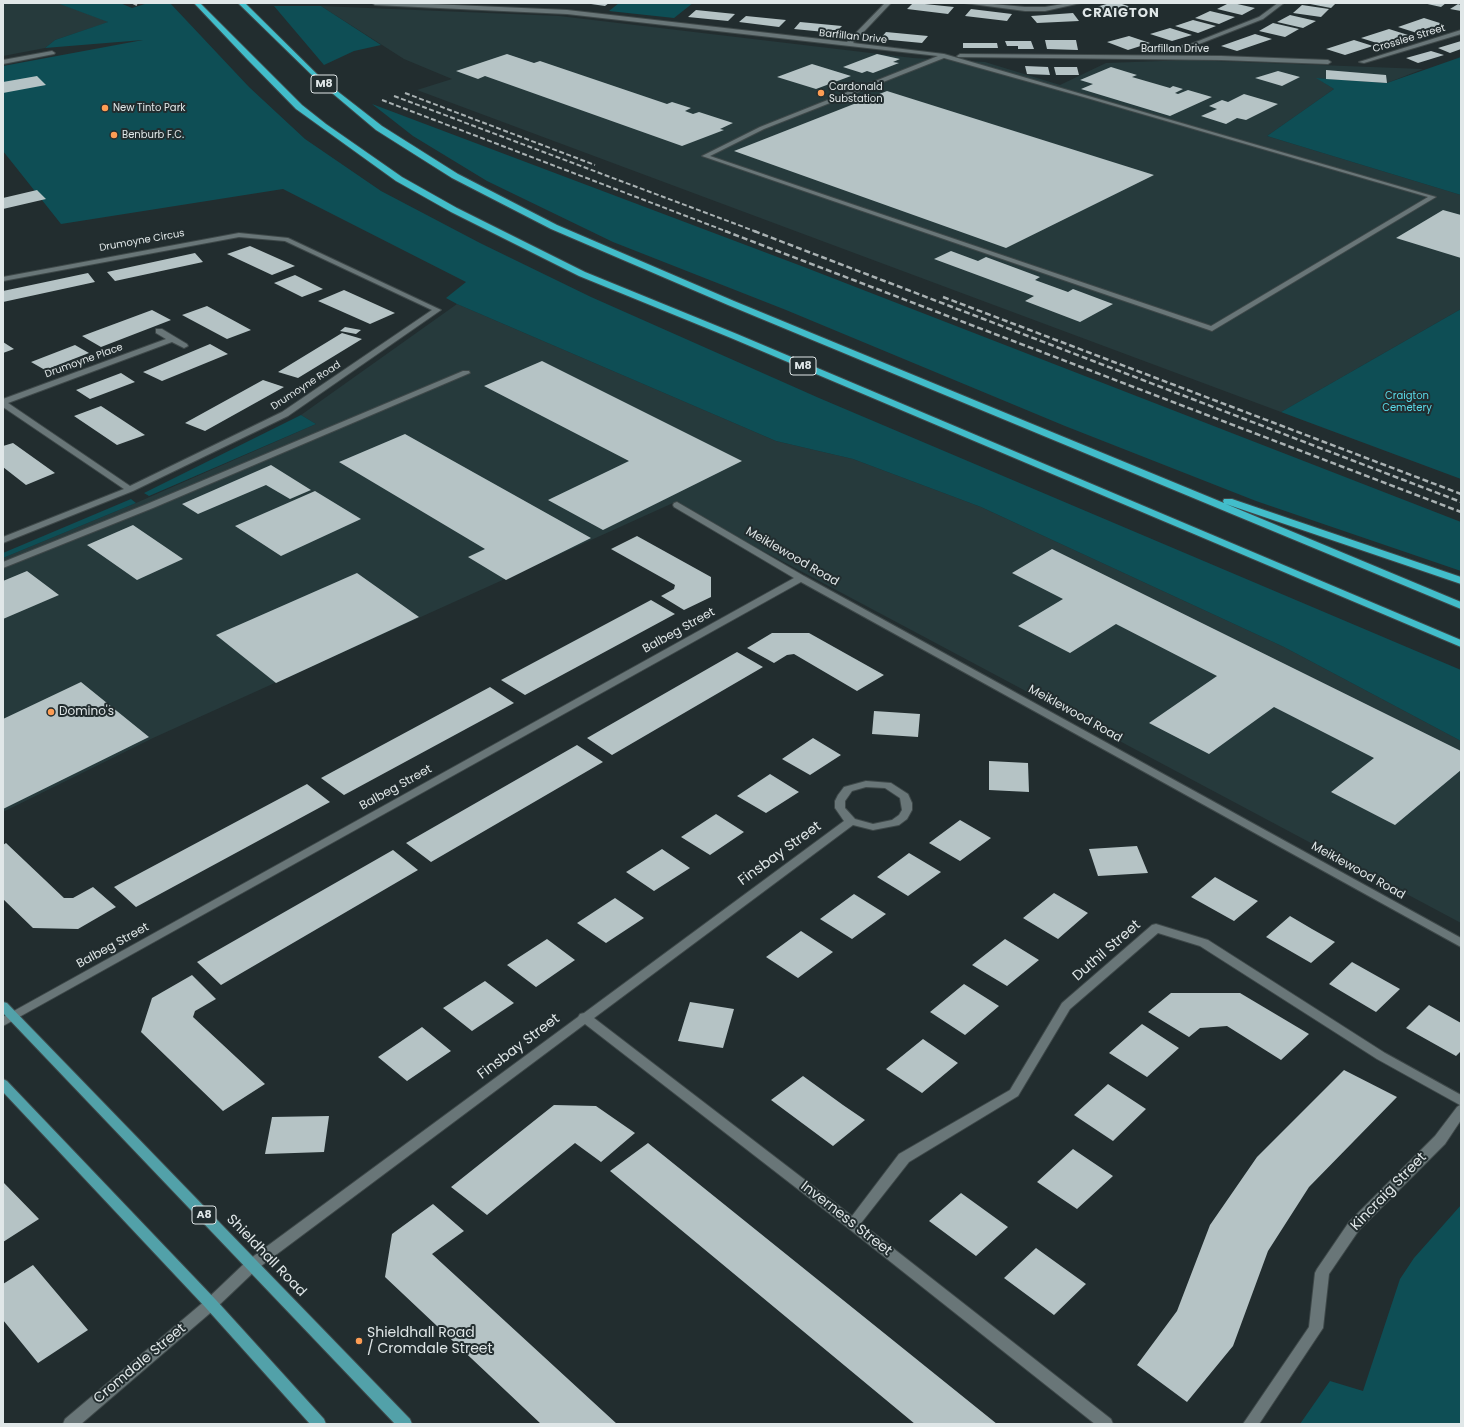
<!DOCTYPE html>
<style>
body{margin:0}
#map{position:relative;width:1464px;height:1427px;overflow:hidden;background:#222d2f;font-family:Poppins,sans-serif}
canvas{display:block}
.frame{position:absolute;inset:0;border:4px solid #e0e7e8;pointer-events:none}
</style>
<div id="map">
<canvas width="1464" height="1427"></canvas>
<div class="frame"></div>
</div>
<script>
const ctx = document.querySelector('canvas').getContext('2d');
ctx.lineJoin = 'round';
function fill(path, color) { ctx.fillStyle = color; ctx.fill(path, 'evenodd'); }
const poly = rows => new Path2D(rows.map(r => 'M' + r).join(''));
function stroke(path, color, width, dash) { ctx.strokeStyle = color; ctx.lineWidth = width; ctx.lineCap = dash ? 'butt' : 'round'; ctx.setLineDash(dash || []); ctx.stroke(path); }
function write(font, color, halo, rows, align = 'center') {
  ctx.font = font + ' Poppins,sans-serif'; ctx.lineWidth = 4; ctx.setLineDash([]); ctx.textBaseline = 'middle'; ctx.strokeStyle = halo; ctx.fillStyle = color; for (const [text, x, y, turn = 0] of rows) {
    ctx.save(); ctx.translate(x, y); ctx.rotate((+turn || 0) * Math.PI / 180); ctx.textAlign = isNaN(turn) ? turn : align; if (halo) ctx.strokeText(text, 0, 0); ctx.fillText(text, 0, 0); ctx.restore();
  }
}
fill(poly([
 [3,3,59,3,109,22,55,40,45,48,3,56],
 [321,6,559,16,913,58,985,62,1060,85,1106,63,1190,60,1423,69,1387,83,1317,78,1334,89,1267,136,1461,195,1461,309,1281,412,417,90,452,79,404,59],
 [457,304,776,441,853,459,981,507,1284,647,1461,741,1461,923,673,503,153,738,3,812,3,558,136,503,316,424,301,415]
]), '#263a3c');
fill(poly([
 [57,3,120,3,132,8,148,3,170,3,249,87,305,139,381,191,480,243,591,297,819,398,1461,670,1461,741,1284,647,981,507,853,459,776,441,457,304,446,298,466,282,283,189,61,224,3,151,3,66,143,40,45,48,55,40,108,22],
 [619,3,693,3,674,18,609,11],
 [274,6,321,6,381,45,354,51,324,65],
 [1461,57,1461,195,1267,136,1334,89,1316,78,1387,83],
 [372,104,804,267,1461,522,1461,571,1256,501,1065,426,786,310,613,242,487,181,413,136],
 [1461,309,1461,479,1281,412],
 [301,415,316,424,149,496,144,493],
 [131,499,136,503,3,558,3,553],
 [1461,1205,1461,1424,1300,1424,1330,1381,1363,1391,1400,1279,1414,1258]
]), '#0e4e55');
fill(poly([
 [584,3,609,3,605,6],
 [913,3,915,3,954,7,948,14,907,9],
 [1110,3,1119,3,1131,7,1102,15,1086,10],
 [1229,3,1233,3,1255,8,1242,15,1217,9],
 [1305,3,1336,3,1331,8],
 [1423,3,1446,3,1441,7],
 [1458,4,1461,5,1461,11,1450,9],
 [1302,5,1329,9,1321,17,1293,13],
 [971,9,1012,14,1007,21,965,16],
 [696,10,735,14,728,21,688,17],
 [1210,11,1235,17,1219,24,1195,18],
 [1073,13,1079,21,1037,23,1031,16],
 [1290,15,1316,21,1303,28,1277,22],
 [746,16,786,20,779,27,739,22],
 [1424,18,1443,24,1417,33,1398,27],
 [1193,20,1216,26,1198,33,1175,26],
 [800,22,842,26,835,33,794,29],
 [1273,23,1299,29,1285,37,1259,31],
 [1170,28,1192,35,1172,41,1150,34],
 [1389,29,1408,35,1380,44,1361,38],
 [886,32,928,36,922,43,880,39],
 [1255,34,1272,39,1237,51,1221,46],
 [1129,36,1150,43,1128,50,1107,42],
 [1045,40,1076,40,1078,50,1047,49],
 [1354,40,1373,46,1345,55,1326,49],
 [1005,41,1031,41,1034,49,1018,49,1018,46,1007,46],
 [1461,41,1461,49,1450,53,1438,48],
 [963,43,997,43,998,48,963,48],
 [1431,51,1444,55,1418,63,1406,58],
 [507,54,534,63,540,61,667,104,672,102,691,108,685,111,693,114,699,112,733,123,720,129,724,130,682,146,485,76,478,79,456,71],
 [877,54,900,59,893,62,899,63,873,73,867,71,862,73,843,67],
 [812,64,851,76,816,89,777,77],
 [1025,66,1048,67,1050,75,1027,74],
 [1054,67,1077,67,1079,75,1056,75],
 [1111,67,1137,75,1132,77,1170,88,1173,86,1183,89,1175,93,1178,94,1188,90,1212,97,1170,116,1081,89,1093,84,1080,80],
 [1326,70,1386,75,1387,83,1326,79],
 [1278,71,1300,77,1282,86,1255,78],
 [37,76,46,85,3,93,3,82],
 [887,91,1154,175,1006,248,734,151],
 [1244,94,1278,104,1246,120,1237,118,1226,124,1201,116,1217,109,1209,106,1222,100,1228,102],
 [37,190,46,199,3,209,3,198],
 [1443,210,1461,215,1461,258,1396,238],
 [250,246,295,266,272,275,227,254],
 [951,251,978,261,986,257,1040,277,1035,280,1068,292,1073,289,1113,304,1080,322,1025,301,1034,296,934,259],
 [195,253,203,262,115,281,107,272],
 [88,273,95,282,3,302,3,291],
 [295,275,323,289,302,297,274,283],
 [344,290,395,313,370,324,318,301],
 [207,306,251,330,227,339,182,315],
 [152,310,171,320,101,347,82,336],
 [345,327,361,330,356,334,340,331],
 [342,333,362,339,298,378,278,372],
 [3,342,14,349,3,353],
 [210,344,228,354,162,381,143,372],
 [75,345,89,353,45,370,31,362],
 [542,361,742,461,603,530,548,500,629,461,484,386],
 [121,373,135,382,90,399,76,390],
 [263,380,284,387,205,431,185,423],
 [101,406,145,435,117,445,74,416],
 [405,434,591,538,506,580,468,557,485,549,339,462],
 [13,443,55,473,26,485,3,467,3,446],
 [271,465,311,490,290,499,266,485,198,514,182,504],
 [315,491,361,519,281,556,235,526],
 [133,525,183,559,137,580,87,545],
 [637,536,711,577,711,597,684,610,661,596,674,589,675,585,611,549],
 [1052,549,1461,751,1461,770,1395,825,1331,792,1374,758,1274,707,1209,754,1149,723,1217,676,1116,624,1070,653,1018,626,1063,599,1012,573],
 [27,571,59,595,3,619,3,581],
 [357,573,419,617,276,683,216,635],
 [651,600,675,614,525,695,501,680],
 [772,633,809,633,884,675,857,691,794,654,787,655,774,663,747,648],
 [737,652,763,667,612,755,587,738],
 [81,682,149,737,3,809,3,719],
 [490,687,514,703,344,795,321,778],
 [874,711,920,714,918,737,872,734],
 [813,738,841,755,810,775,782,759],
 [577,745,603,762,431,862,406,843],
 [989,761,1028,763,1029,792,989,790],
 [770,774,799,792,766,813,737,796],
 [307,784,330,802,136,907,114,887],
 [716,814,744,832,710,855,681,837],
 [960,820,991,838,960,861,929,843],
 [6,843,64,898,73,898,93,887,116,907,78,929,33,928,3,899,3,845],
 [1137,846,1148,873,1098,876,1089,849],
 [662,849,690,868,654,891,626,872],
 [393,850,418,870,221,985,197,962],
 [909,853,941,872,908,896,877,877],
 [1215,877,1236,889,1258,901,1234,921,1191,897],
 [1054,893,1088,913,1058,939,1023,918],
 [854,894,886,914,852,939,820,919],
 [615,898,644,918,606,943,577,923],
 [1290,916,1312,929,1335,942,1311,963,1266,937],
 [801,931,833,952,798,978,766,957],
 [547,939,575,960,536,987,507,965],
 [1005,939,1039,960,1007,986,972,965],
 [1352,962,1400,989,1376,1012,1329,984],
 [192,975,216,999,195,1011,193,1017,265,1084,223,1111,141,1032,152,998],
 [485,981,514,1003,472,1031,443,1008],
 [964,984,999,1006,965,1035,930,1012],
 [1171,993,1240,993,1309,1034,1281,1060,1227,1026,1200,1028,1189,1037,1148,1012],
 [690,1002,734,1009,723,1048,678,1041],
 [1429,1005,1461,1023,1461,1051,1456,1056,1406,1028],
 [1142,1024,1179,1048,1147,1077,1109,1053],
 [422,1027,451,1051,407,1081,378,1057],
 [923,1039,958,1063,922,1093,886,1069],
 [1344,1070,1397,1097,1309,1187,1268,1251,1233,1346,1187,1402,1137,1365,1177,1311,1210,1225,1257,1157],
 [803,1076,843,1105,865,1120,833,1146,771,1100],
 [1108,1084,1146,1109,1113,1141,1074,1115],
 [554,1105,596,1106,635,1133,601,1162,575,1143,487,1215,451,1187],
 [329,1116,324,1152,265,1154,272,1117],
 [648,1143,997,1424,915,1424,610,1171],
 [1073,1149,1113,1176,1077,1209,1037,1182],
 [3,1182,39,1219,3,1242],
 [961,1193,1008,1227,976,1256,929,1221],
 [433,1204,464,1231,432,1254,617,1424,541,1424,385,1277,392,1234],
 [1036,1248,1086,1284,1054,1315,1004,1278],
 [33,1265,88,1330,38,1363,3,1320,3,1284]
]), '#b5c3c5');
const street = poly([
 [372,3,409,3,567,10,847,42,885,3,891,3,853,43,944,54,1436,197,1212,331,702,156,760,127,938,56,567,14,375,5,372,3],
 [944,58,1087,98,1428,197,1211,326,710,156,764,129,944,58],
 [964,3,982,3,1025,7,1045,7,1069,3,1081,3,1045,11,1025,11,964,3],
 [1278,3,1284,3,1263,19,1194,46,1168,51,1165,49,1191,44,1259,17,1278,3],
 [1461,30,1461,34,1364,63,1359,62,1461,30],
 [52,51,55,53,54,54,3,64,3,60,52,51],
 [960,54,1221,56,1328,60,1331,62,1328,64,1221,60,958,57,957,56,960,54],
 [239,233,288,238,441,310,288,416,133,491,3,543,3,537,124,489,3,407,3,399,166,339,156,333,156,329,162,329,187,344,188,346,184,348,172,342,8,403,130,486,282,412,432,310,285,241,239,237,3,281,3,277,239,233],
 [463,371,469,371,470,373,153,508,3,568,3,562,147,504,463,371],
 [677,502,804,576,1461,938,1461,947,801,582,3,1026,3,1017,794,578,674,507,673,505,674,503,677,502],
 [866,781,891,783,908,794,912,803,912,810,907,819,899,825,873,830,853,825,594,1018,852,1216,899,1154,1010,1090,1062,1003,1152,925,1156,924,1208,940,1385,1053,1461,1095,1461,1120,1445,1144,1359,1230,1329,1274,1323,1328,1259,1424,1243,1424,1309,1327,1315,1273,1317,1269,1349,1222,1435,1136,1457,1107,1460,1105,1377,1059,1200,946,1158,933,1070,1009,1018,1096,909,1162,861,1223,1111,1419,1113,1424,1095,1424,848,1228,585,1024,257,1269,216,1308,81,1424,63,1424,65,1419,206,1300,247,1261,578,1017,580,1014,584,1013,844,821,835,808,835,801,838,795,844,787,866,781],
 [866,787,885,788,900,798,902,810,899,815,892,820,873,824,855,819,845,808,845,801,852,791,866,787]
]);
const primary = poly([
 [3,1002,7,1003,410,1419,412,1424,395,1424,3,1013,3,1002],
 [3,1079,7,1081,216,1300,324,1419,326,1424,310,1424,206,1308,3,1092,3,1079]
]);
const highway = poly([
 [194,3,200,3,302,105,326,124,402,177,457,208,585,272,737,334,1461,640,1461,647,731,338,579,276,451,212,396,181,296,109,246,58,194,3],
 [238,3,245,3,323,80,382,126,458,174,557,225,734,301,1224,503,1223,501,1224,499,1232,499,1461,577,1461,584,1226,504,1461,602,1461,609,728,305,551,229,452,178,376,130,319,82,238,3]
]);
stroke(street, '#3e4849', 2);
stroke(primary, '#3e4849', 2);
stroke(highway, '#3e4849', 2);
fill(street, '#697678');
fill(primary, '#52a1a9');
fill(highway, '#42bdca');
stroke(poly([
 [133,3,137,5],
 [405,93,595,165],
 [394,96,757,232],
 [382,100,728,232]
]), '#a9b1b2', 2, [5, 2.5]);
stroke(poly([
 [725,231,1461,512],
 [754,231,1461,502],
 [943,297,1461,494]
]), '#a9b1b2', 2.5, [6, 3]);
for (const [x, y, r, color] of [
 [821,93,4,"#fd9d54"],
 [105,108,4,"#fd9d54"],
 [114,135,4,"#fd9d54"],
 [51,712,4,"#fd9d54"],
 [359,1341,4,"#fd9d54"]
]) { const dot = new Path2D(); dot.arc(x, y, r, 0, 2 * Math.PI); ctx.fillStyle = color; ctx.fill(dot); stroke(dot, '#222d2f', 1.5); }
write('10px', '#e0e7e8', '#222d2f', [
 ["Barfillan Drive",853,37,6],
 ["Crosslee Street",1409,39,-17],
 ["Barfillan Drive",1175,49],
 ["Drumoyne Circus",142,241,-10],
 ["Drumoyne Place",84,361,-20],
 ["Drumoyne Road",306,386,-33]
]);
write('10px', '#e0e7e8', '#222d2f', [
 ["Cardonald",829,87],
 ["Substation",829,99],
 ["New Tinto Park",113,108],
 ["Benburb F.C.",122,135]
], 'left');
write('10px', '#5bdceb', '#222d2f', [
 ["Craigton",1407,396],
 ["Cemetery",1407,408]
]);
for (const [x, y, w] of [
 [324,84,26],
 [803,366,26],
 [204,1215,24]
]) { const box = new Path2D(); box.roundRect(x - w / 2, y - 9, w, 18, 3); ctx.fillStyle = '#222d2f'; ctx.fill(box); stroke(box, '#e0e7e8', 1); }
write('bold 11px', '#e0e7e8', null, [
 ["M8",324,84],
 ["M8",803,366],
 ["A8",204,1215]
]);
write('12px', '#e0e7e8', '#222d2f', [
 ["Meiklewood Road",792,557,30],
 ["Balbeg Street",679,631,-29],
 ["Meiklewood Road",1075,714,29],
 ["Balbeg Street",396,788,-29],
 ["Meiklewood Road",1358,871,29],
 ["Balbeg Street",113,946,-29]
]);
write('12px', '#e0e7e8', '#222d2f', [
 ["Domino's",59,712]
], 'left');
ctx.letterSpacing = '1px';
write('bold 13px', '#e0e7e8', '#222d2f', [
 ["CRAIGTON",1121,14]
]);
ctx.letterSpacing = '0px';
write('14px', '#e0e7e8', '#222d2f', [
 ["Finsbay Street",780,854,-36],
 ["Duthil Street",1107,951,-41],
 ["Finsbay Street",519,1047,-37],
 ["Kincraig Street",1389,1192,-46],
 ["Inverness Street",846,1219,38],
 ["Shieldhall Road",266,1256,46],
 ["Cromdale Street",140,1364,-40]
]);
write('14px', '#e0e7e8', '#222d2f', [
 ["Shieldhall Road",367,1333],
 ["/ Cromdale Street",367,1349]
], 'left');
</script>
